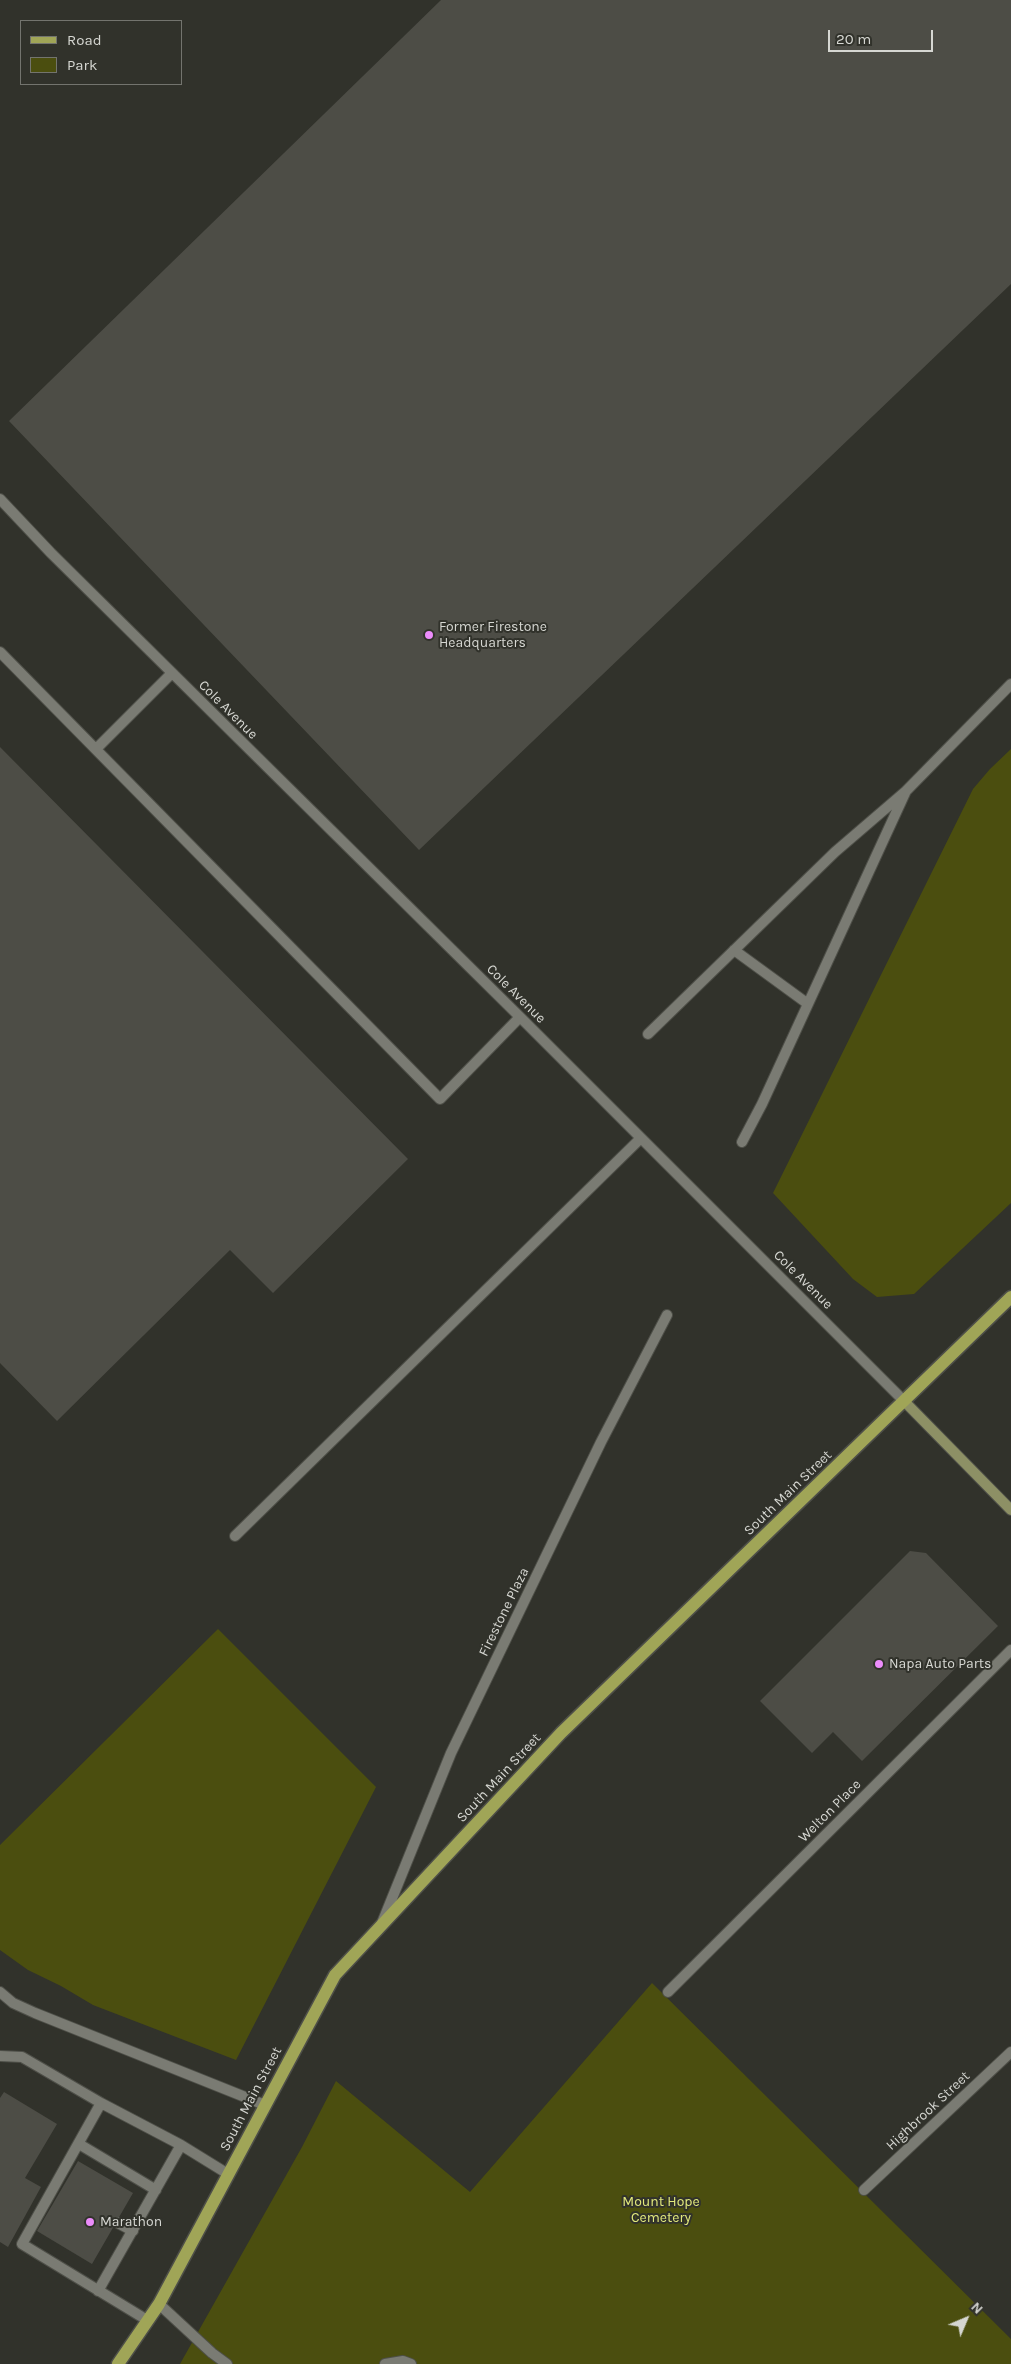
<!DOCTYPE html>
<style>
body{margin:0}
#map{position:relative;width:1011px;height:2364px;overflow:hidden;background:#31322b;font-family:Karla,sans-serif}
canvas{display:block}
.legend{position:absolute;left:20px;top:20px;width:162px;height:65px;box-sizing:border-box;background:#31322b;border:1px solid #73746e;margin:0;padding:6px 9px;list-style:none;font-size:15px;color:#d6d7d2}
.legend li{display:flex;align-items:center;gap:10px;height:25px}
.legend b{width:25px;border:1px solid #73746e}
.north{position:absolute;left:941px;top:2294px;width:50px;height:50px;-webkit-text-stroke:4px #31322b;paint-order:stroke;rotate:45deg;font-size:14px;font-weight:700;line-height:20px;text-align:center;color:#d6d7d2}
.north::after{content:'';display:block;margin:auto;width:18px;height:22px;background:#d6d7d2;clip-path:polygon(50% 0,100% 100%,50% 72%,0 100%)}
.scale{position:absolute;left:828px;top:30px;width:105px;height:22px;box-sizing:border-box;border:2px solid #d6d7d2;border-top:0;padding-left:6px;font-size:15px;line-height:18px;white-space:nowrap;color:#d6d7d2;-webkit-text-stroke:4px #31322b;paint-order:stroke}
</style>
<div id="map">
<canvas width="1011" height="2364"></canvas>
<ul class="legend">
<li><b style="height:6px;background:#a0a557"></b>Road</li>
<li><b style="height:14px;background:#4b4e0f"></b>Park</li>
</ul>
<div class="north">N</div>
<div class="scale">20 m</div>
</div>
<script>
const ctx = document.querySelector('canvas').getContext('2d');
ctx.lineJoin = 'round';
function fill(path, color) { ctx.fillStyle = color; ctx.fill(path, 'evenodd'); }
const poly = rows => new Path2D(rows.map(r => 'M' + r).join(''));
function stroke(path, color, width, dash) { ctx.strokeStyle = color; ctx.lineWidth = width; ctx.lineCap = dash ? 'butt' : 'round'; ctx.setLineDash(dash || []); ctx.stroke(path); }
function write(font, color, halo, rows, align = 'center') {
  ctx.font = font + ' Karla,sans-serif'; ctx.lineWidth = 4; ctx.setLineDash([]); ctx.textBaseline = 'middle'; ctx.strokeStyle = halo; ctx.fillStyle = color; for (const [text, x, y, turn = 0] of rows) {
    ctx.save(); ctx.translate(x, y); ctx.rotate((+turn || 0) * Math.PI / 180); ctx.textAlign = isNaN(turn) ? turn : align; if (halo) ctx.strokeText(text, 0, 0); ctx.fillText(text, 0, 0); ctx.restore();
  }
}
fill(poly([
 [1011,749,1011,1203,914,1294,877,1297,853,1279,773,1193,973,789,990,769],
 [218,1629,376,1787,236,2060,93,2005,61,1986,28,1970,0,1950,0,1845],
 [652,1983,1011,2339,1011,2364,180,2364,302,2147,336,2081,470,2192]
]), '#4b4e0f');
fill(poly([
 [441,0,1011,0,1011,284,419,850,9,421],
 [0,747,408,1159,273,1293,230,1250,57,1421,0,1363],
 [910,1551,926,1553,998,1626,862,1761,833,1732,812,1753,760,1701],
 [4,2092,57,2124,25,2178,41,2187,8,2247,0,2242,0,2098],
 [78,2161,133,2193,92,2264,37,2231]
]), '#4d4d46');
const lane = poly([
 [0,499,51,553,520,1017,904,1401],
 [0,652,440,1099,520,1017],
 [96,749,172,673],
 [906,791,1011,684],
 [734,950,808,1004],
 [648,1034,835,852,906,791,762,1104,742,1142],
 [235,1536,641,1138],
 [382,1923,451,1753,601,1442,667,1315],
 [0,1992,13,2003,35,2013,265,2105],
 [0,2056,22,2057,101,2103,181,2145,228,2174],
 [101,2103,22,2244,147,2320],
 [79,2144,156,2190],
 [116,2222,133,2231],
 [98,2291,181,2145],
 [159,2304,212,2353,227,2364],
 [385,2364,403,2361,411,2364]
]);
const street = poly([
 [668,1992,1011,1650],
 [864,2190,1011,2052]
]);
const secondary = poly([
 [904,1401,1011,1510]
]);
const primary = poly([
 [118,2364,159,2304,335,1975,561,1733,1011,1297]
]);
stroke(lane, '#4e4f48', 12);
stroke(street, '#4e4f48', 12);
stroke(secondary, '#4e4f48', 12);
stroke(primary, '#4e4f48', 15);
stroke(lane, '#7a7b73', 10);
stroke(street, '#7a7b73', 10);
stroke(secondary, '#8d9065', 10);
stroke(primary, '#a0a557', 12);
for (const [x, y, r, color] of [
 [429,635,5,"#ec8cfb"],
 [879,1664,5,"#ec8cfb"],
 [90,2222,5,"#ec8cfb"]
]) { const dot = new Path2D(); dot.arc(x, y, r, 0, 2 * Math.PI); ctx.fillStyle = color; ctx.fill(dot); stroke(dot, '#31322b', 2); }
write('14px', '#d6d7d2', '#31322b', [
 ["Former Firestone",439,627],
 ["Headquarters",439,643],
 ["Napa Auto Parts",889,1664],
 ["Marathon",100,2222]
], 'left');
write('14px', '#d6d7d2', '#31322b', [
 ["Cole Avenue",228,710,45],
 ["Cole Avenue",516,994,45],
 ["Cole Avenue",803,1280,45],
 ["South Main Street",788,1493,-44],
 ["Firestone Plaza",504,1612,-64],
 ["South Main Street",499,1778,-47],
 ["Welton Place",830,1811,-45],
 ["South Main Street",251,2099,-62],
 ["Highbrook Street",928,2111,-43]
]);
write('14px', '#e2e97c', '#31322b', [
 ["Mount Hope",661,2202],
 ["Cemetery",661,2218]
]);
</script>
